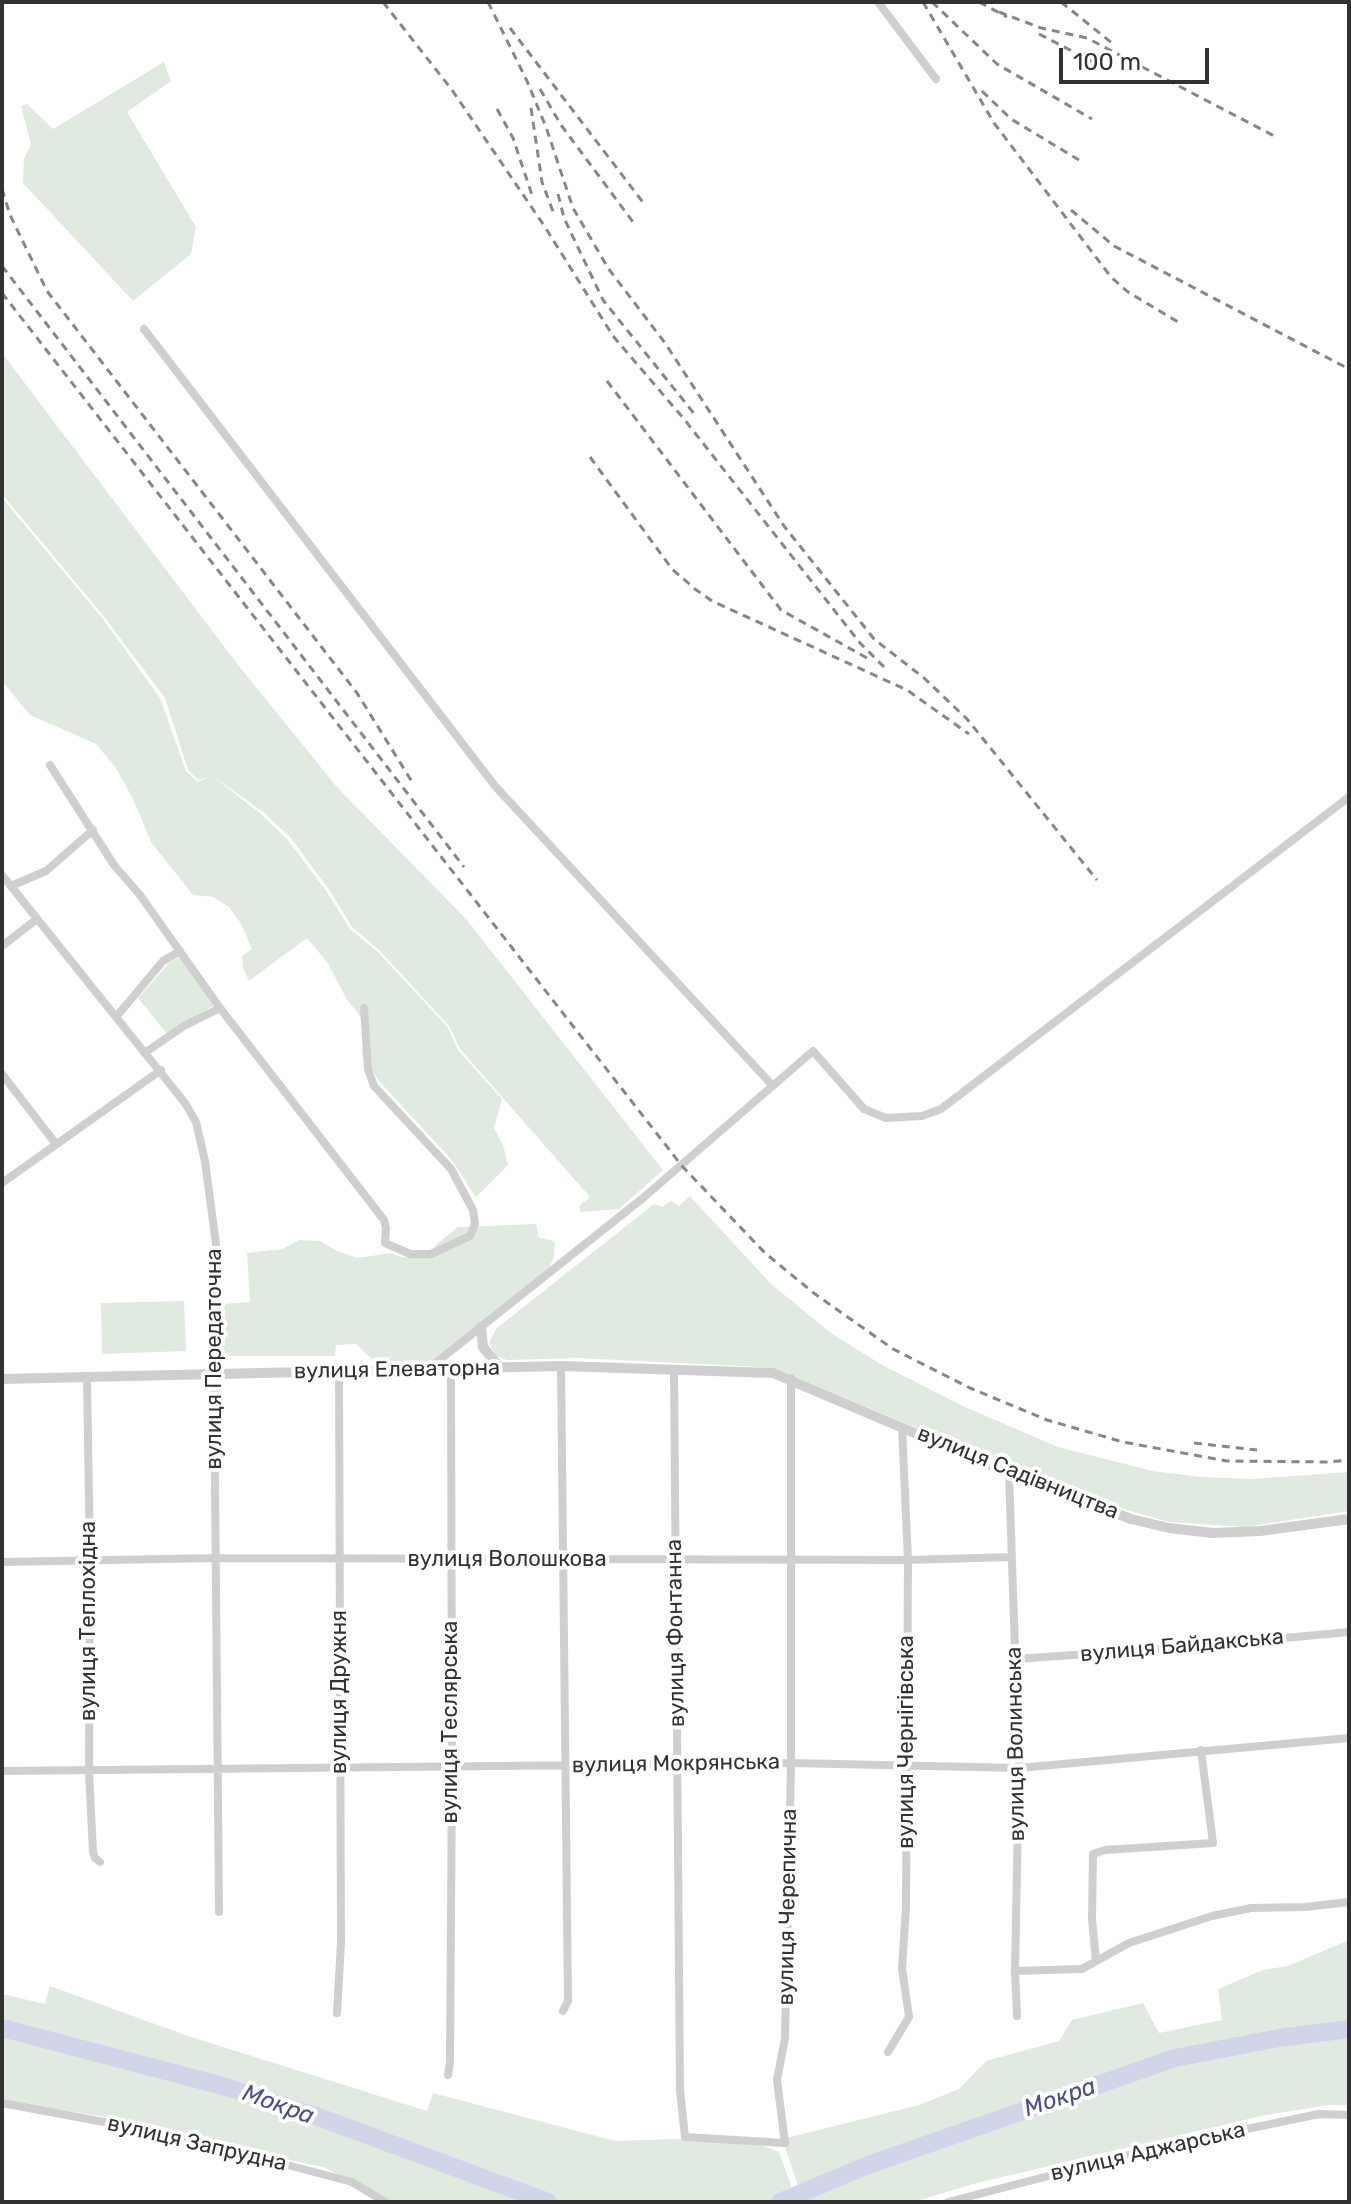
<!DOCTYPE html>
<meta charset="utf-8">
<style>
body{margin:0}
#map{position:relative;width:1351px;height:2204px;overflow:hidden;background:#fff;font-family:Rubik,sans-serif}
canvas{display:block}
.frame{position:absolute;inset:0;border:4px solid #323232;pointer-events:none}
.scale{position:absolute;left:1059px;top:48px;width:150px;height:36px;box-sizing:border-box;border:4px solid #323232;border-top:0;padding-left:10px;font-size:24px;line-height:28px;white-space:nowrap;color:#323232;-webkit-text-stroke:6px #fff;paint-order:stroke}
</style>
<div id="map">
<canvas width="1351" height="2204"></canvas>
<div class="frame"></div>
<div class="scale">100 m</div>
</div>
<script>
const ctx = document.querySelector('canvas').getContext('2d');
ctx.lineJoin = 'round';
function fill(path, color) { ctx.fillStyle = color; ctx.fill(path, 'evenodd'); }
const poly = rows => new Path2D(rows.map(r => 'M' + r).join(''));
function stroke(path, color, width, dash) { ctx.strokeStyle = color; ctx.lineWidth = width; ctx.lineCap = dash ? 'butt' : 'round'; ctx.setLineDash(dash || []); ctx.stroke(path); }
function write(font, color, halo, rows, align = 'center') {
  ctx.font = font + ' Rubik,sans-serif'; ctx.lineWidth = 8; ctx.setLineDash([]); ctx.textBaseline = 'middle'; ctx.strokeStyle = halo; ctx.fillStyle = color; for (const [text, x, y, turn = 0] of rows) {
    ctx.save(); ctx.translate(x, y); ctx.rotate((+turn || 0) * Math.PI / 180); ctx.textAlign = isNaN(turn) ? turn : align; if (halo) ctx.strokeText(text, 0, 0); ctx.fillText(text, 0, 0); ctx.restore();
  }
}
fill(poly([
 [164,62,171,81,127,112,196,227,191,254,133,301,23,183,24,159,31,144,21,106,27,104,53,129],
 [2,353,235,661,336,786,466,919,663,1170,619,1209,581,1212,579,1206,590,1197,460,1049,449,1026,380,951,352,927,330,891,290,837,263,812,211,775,261,814,287,839,327,892,350,929,378,952,447,1026,458,1050,502,1099,494,1128,503,1145,508,1165,476,1197,451,1159,379,1081,362,1053,365,1040,363,1020,346,998,327,962,307,938,249,981,243,968,242,956,252,949,241,924,229,907,213,897,193,895,151,842,134,801,116,768,96,744,30,715,2,681,2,498,103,619,160,698,186,771,198,782,209,777,198,780,188,770,165,698,105,618,2,494],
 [179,957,214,1001,213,1006,167,1034,138,998,170,962],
 [690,1196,771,1284,831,1333,882,1365,965,1407,1058,1447,1153,1471,1201,1477,1252,1479,1349,1472,1349,1511,1245,1527,1169,1522,1081,1497,781,1371,759,1367,579,1358,507,1360,496,1356,489,1342,497,1328,654,1204,662,1207,671,1201,679,1206],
 [536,1224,539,1238,555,1241,554,1257,548,1270,429,1363,376,1363,356,1344,336,1345,335,1356,220,1356,221,1304,250,1302,247,1253,282,1249,299,1240,320,1241,337,1251,357,1258,391,1253,401,1257,427,1258,438,1243,458,1227],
 [184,1301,186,1351,102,1354,101,1303],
 [1349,1940,1349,2105,1329,2105,1266,2115,977,2183,913,2202,804,2202,782,2139,919,2105,959,2089,986,2061,1059,2041,1072,2020,1143,2003,1159,2033,1222,2020,1218,1989,1263,1970,1288,1966],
 [50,1986,188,2036,427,2111,433,2093,615,2141,708,2138,756,2143,779,2152,797,2202,382,2202,364,2188,323,2167,249,2152,152,2124,2,2101,2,1994,45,2004]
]), '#e0eae0');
stroke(poly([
 [2,2028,223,2086,324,2119,548,2202],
 [780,2202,868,2165,1175,2058,1279,2038,1349,2029]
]), '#d2d4ea', 18);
stroke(poly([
 [878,2,936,79],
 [144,329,495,786,773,1086],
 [50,765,114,865,140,895,220,1008,384,1220,386,1228,385,1243,410,1254,431,1254,470,1236,475,1224,473,1210,451,1169,374,1086,368,1069,364,1008],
 [2,875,185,1103,196,1122,205,1161,216,1244,214,1374,219,1912],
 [11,886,46,871,93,830],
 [2,946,37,919],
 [117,1016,163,961,180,951],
 [146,1052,184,1026,220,1008],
 [2,1074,56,1144],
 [2,1183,161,1070],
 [561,1366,568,2001,563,2011],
 [428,1369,643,1198,813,1051,864,1109,886,1118,922,1116,941,1109,1349,797],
 [674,1369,680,2090,685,2137,785,2143,777,2080,785,2038,791,1763,791,1378],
 [87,1377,90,1562,89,1772,93,1852,95,1858,100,1862],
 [1009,1473,1019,1768,1015,1971,1017,2016],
 [2,1562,216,1558,908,1560,1011,1557],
 [1016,1659,1188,1647,1349,1632],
 [2,1771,791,1763,1019,1768,1349,1738],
 [1096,1961,1092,1919,1093,1854,1105,1850,1213,1843,1201,1750],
 [1015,1971,1082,1969,1129,1943,1212,1916,1251,1908,1305,1907,1349,1902],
 [337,2013,341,1943,339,1371],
 [888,2052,909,2017,902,1968,906,1907,908,1560,902,1427],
 [448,2075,450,2062,452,1768,451,1369],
 [2,2103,174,2135,352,2182,385,2202],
 [948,2202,1160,2147,1319,2114,1349,2115]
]), '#cfcfcf', 8);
stroke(poly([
 [481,1327,483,1347,500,1368],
 [2,1379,561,1366,773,1373,1009,1473,1131,1519,1169,1528,1213,1533,1260,1531,1349,1519]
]), '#cfcfcf', 10);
stroke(poly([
 [383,2,452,90,545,227,613,336,684,419,860,643,885,668],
 [488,2,527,81,546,127,573,208,608,268,665,343,784,526,874,639,924,678,967,719,1097,880],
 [923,2,994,123,1111,277,1128,292,1178,322],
 [932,2,997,64,1092,119],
 [979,2,1007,17],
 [1061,2,1112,43],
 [999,12,1041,28,1087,38,1278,138],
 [510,28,645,205],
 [1039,34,1099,65],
 [540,89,561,125,633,222],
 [982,91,1011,119,1079,160],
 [531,108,542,182,554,214],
 [497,109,513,138,533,198],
 [2,189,10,215,47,291,357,693,414,785],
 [558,194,564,218,603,300,696,416],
 [1071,210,1114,246,1349,369],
 [2,266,464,867],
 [2,293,682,1166,765,1253,815,1294,893,1349,970,1388,1047,1420,1123,1442,1227,1461,1328,1462,1349,1460],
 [607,381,781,610,867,658],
 [590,457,672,569,695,589,712,601,907,690,969,734],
 [1194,1443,1257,1450]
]), '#878787', 3, [8, 6]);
write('22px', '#323232', '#fff', [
 ["вулиця Передаточна",215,1359,-90],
 ["вулиця Елеваторна",397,1370,-1],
 ["вулиця Садівництва",1018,1473,22],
 ["вулиця Волошкова",507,1560],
 ["вулиця Теплохідна",89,1621,-90],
 ["вулиця Фонтанна",676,1633,-91],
 ["вулиця Байдакська",1182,1646,-5],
 ["вулиця Дружня",340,1692,-90],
 ["вулиця Теслярська",451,1722,-90],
 ["вулиця Чернігівська",907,1742,-90],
 ["вулиця Волинська",1016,1744,-91],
 ["вулиця Мокрянська",676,1764,-1],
 ["вулиця Черепична",788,1907,-89],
 ["вулиця Запрудна",197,2144,13],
 ["вулиця Аджарська",1148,2152,-13]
]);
write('italic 24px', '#484f8c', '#fff', [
 ["Мокра",1060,2098,-19],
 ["Мокра",278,2105,20]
]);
</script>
